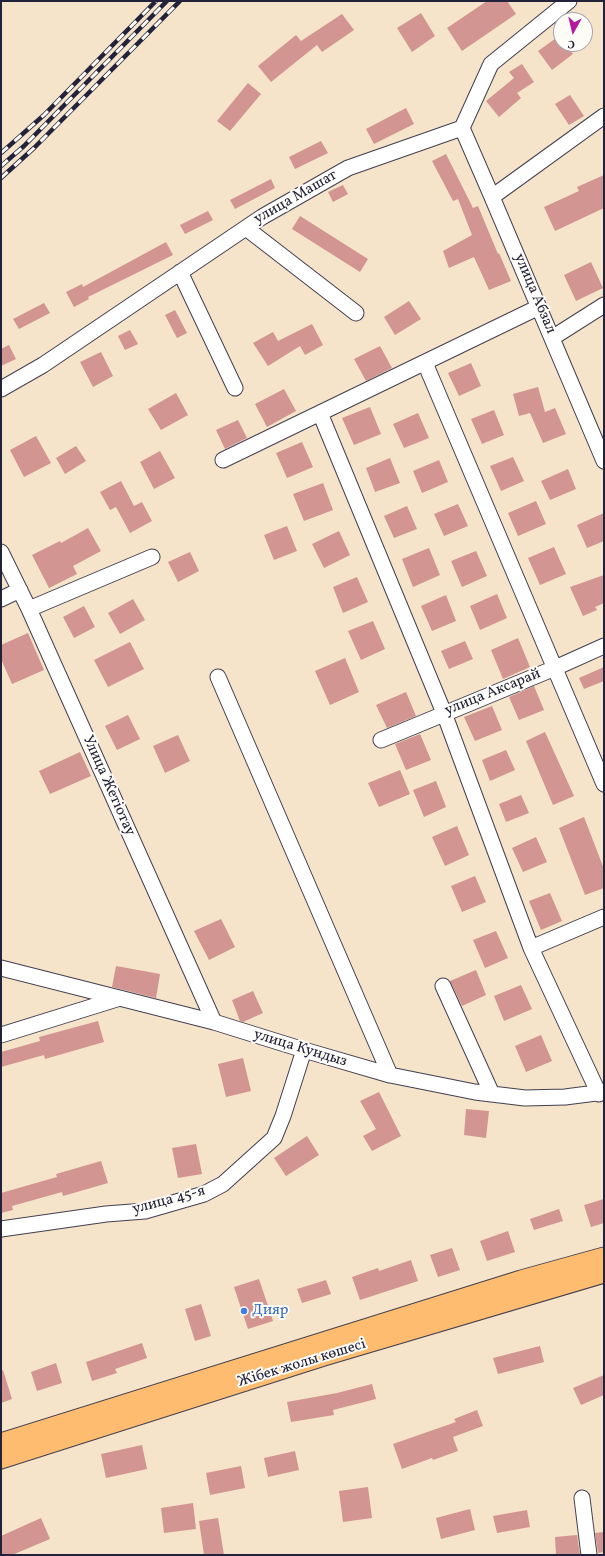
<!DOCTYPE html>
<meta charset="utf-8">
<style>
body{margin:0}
#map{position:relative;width:605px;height:1556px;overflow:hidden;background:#f5e3ca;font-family:Vollkorn,serif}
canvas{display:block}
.frame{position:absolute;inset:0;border:2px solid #22223b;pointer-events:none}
.north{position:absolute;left:553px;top:12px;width:40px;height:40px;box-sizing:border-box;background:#fdfcf7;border:1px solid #a5a5ac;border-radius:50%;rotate:188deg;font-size:11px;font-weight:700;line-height:16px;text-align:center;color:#22223b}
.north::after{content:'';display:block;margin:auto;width:14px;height:18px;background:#b5179e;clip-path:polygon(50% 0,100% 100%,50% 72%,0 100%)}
</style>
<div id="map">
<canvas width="605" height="1556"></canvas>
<div class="frame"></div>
<div class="north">С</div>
</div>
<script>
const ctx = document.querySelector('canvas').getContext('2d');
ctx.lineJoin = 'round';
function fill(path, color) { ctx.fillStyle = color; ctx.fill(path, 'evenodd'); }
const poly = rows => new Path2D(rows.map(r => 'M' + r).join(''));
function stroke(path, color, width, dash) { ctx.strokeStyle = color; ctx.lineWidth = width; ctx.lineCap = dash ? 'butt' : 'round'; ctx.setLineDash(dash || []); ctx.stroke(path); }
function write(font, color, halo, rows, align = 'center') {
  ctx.font = font + ' Vollkorn,serif'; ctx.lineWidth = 4; ctx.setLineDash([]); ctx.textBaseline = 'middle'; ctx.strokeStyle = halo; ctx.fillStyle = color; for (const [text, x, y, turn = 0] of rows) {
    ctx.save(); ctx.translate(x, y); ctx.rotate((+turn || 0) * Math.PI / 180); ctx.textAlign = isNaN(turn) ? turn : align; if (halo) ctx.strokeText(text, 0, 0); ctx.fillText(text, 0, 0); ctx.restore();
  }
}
fill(poly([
 [487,1,507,1,516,14,462,51,447,28],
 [421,13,435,36,412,52,397,28],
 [342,14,354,30,322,52,317,45,271,82,258,66,296,35,301,41],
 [559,36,561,38,561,44,565,44,573,54,552,70,538,51],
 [522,64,534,82,517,93,521,98,499,117,486,101,514,78,509,72],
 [248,83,261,94,230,131,217,121],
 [570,95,584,116,569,125,555,104],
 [406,108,414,124,374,144,366,129],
 [321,141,328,153,295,169,289,157],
 [446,154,473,208,478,206,498,254,499,253,511,281,489,290,474,257,449,268,443,251,472,235,458,199,453,201,432,161],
 [604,175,604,208,555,231,544,207,579,191,577,187],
 [271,179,275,188,235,209,230,200],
 [343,185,348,194,333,202,328,192],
 [208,211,213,220,185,234,180,225],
 [300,216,368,259,360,272,292,229],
 [166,242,173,255,88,297,89,299,74,307,66,292,82,284,83,287],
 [591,262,603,288,576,301,564,275],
 [409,301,421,319,395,335,384,317],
 [44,303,50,313,19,329,13,319],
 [175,310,187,333,177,338,165,315],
 [312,324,323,345,305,355,300,346,268,366,253,343,273,332,278,341],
 [130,330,138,344,125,350,118,336],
 [9,345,16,359,1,366,1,349],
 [380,346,392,368,366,381,354,359],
 [101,352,113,376,93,387,80,362],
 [471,363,481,386,459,396,448,373],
 [538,387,545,412,555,408,566,434,543,443,530,413,519,416,513,394],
 [284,389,296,411,267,427,255,404],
 [176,393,188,415,161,430,148,409],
 [370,407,381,434,354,445,342,418],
 [494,410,504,435,482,444,471,419],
 [418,413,429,438,404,448,393,424],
 [238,420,247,438,225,449,216,430],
 [36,436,51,463,24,477,10,450],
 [302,442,313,467,287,478,276,453],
 [76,446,86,461,65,474,56,458],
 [160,451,175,478,154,489,140,462],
 [513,457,524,481,501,491,490,466],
 [390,458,400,483,375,492,366,468],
 [439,460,448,482,422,493,413,471],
 [568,469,576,489,550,500,541,481],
 [121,481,134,506,142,502,152,521,130,533,116,507,110,510,100,492],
 [323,483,333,510,304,521,293,494],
 [536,501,546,524,518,536,508,513],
 [458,504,468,526,444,536,434,514],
 [407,506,417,529,394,538,384,516],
 [604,513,604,541,587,548,577,525],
 [287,526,297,551,274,560,264,535],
 [88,528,101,551,73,566,77,574,49,588,32,555,60,541,61,543],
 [339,531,350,555,324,568,312,544],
 [554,547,566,574,540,585,528,558],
 [429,548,440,575,413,587,402,559],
 [476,551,487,576,462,587,451,561],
 [190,552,199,571,178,582,168,562],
 [604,575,604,603,595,607,597,610,583,616,570,587],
 [357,577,368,602,343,613,333,587],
 [497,594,507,618,480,630,470,606],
 [446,595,456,621,432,631,421,606],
 [133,599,145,620,120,634,108,613],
 [84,606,95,627,74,638,63,617],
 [373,621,385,649,361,660,348,631],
 [28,633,44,670,12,684,1,659,1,645],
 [518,638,530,667,503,679,491,650],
 [465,641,473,659,449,669,441,651],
 [130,642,144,669,108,687,94,660],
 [345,658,359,692,330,705,315,671],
 [604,667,604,681,584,689,579,678],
 [534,686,544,710,519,720,509,697],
 [406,692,416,716,387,728,376,705],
 [492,706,502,730,475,741,464,717],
 [128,715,140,739,117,750,105,726],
 [545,732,574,796,553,805,526,741],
 [420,734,431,760,406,770,395,744],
 [178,735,190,761,165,773,153,746],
 [506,750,515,770,490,781,482,760],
 [80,752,91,776,50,794,39,771],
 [400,770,410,794,379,807,368,783],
 [436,781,446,807,424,817,413,790],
 [521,795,529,813,506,822,499,804],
 [584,817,604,869,604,888,585,895,559,828],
 [457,826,469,855,445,866,432,837],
 [536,837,547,862,523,872,512,848],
 [475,876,486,902,462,912,451,886],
 [550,893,562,921,541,930,529,901],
 [221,919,235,947,209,960,194,931],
 [496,931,508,958,485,968,473,940],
 [116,966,160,974,156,998,112,987],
 [476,970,486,995,462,1006,450,981],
 [521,985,532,1009,504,1021,494,996],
 [253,991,263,1013,243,1022,240,1021,232,1000],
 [98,1021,104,1042,45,1059,44,1055,1,1067,1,1052,40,1041,39,1037],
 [541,1035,552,1061,526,1072,515,1046],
 [243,1058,251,1091,226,1097,218,1064],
 [379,1092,401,1136,372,1151,363,1136,376,1129,360,1101],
 [466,1109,489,1111,486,1138,464,1135],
 [307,1136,319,1155,286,1176,274,1158],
 [196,1144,202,1174,178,1178,172,1148],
 [101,1161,108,1183,63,1196,62,1192,12,1206,13,1210,1,1213,1,1193,57,1177,56,1174],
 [604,1199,604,1223,591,1227,584,1205],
 [559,1209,563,1221,534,1230,530,1219],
 [508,1231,515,1252,487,1261,480,1241],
 [452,1248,460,1270,438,1277,430,1255],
 [411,1260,418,1281,360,1300,352,1277,378,1268,379,1271],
 [259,1279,273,1321,248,1329,234,1287],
 [326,1280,331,1294,302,1303,297,1289],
 [201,1304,211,1336,195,1341,185,1309],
 [142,1343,147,1358,115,1369,117,1373,92,1381,86,1362],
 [540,1346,544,1362,498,1374,493,1358],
 [56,1363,62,1383,37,1391,31,1372],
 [3,1370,12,1399,1,1403,1,1371],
 [604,1375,604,1395,581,1405,573,1388],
 [372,1384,376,1399,333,1410,334,1415,291,1422,287,1402,337,1393],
 [477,1410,483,1426,453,1437,458,1451,433,1460,432,1458,402,1469,393,1444,456,1422,454,1419],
 [142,1445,147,1469,106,1478,101,1454],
 [295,1451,299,1470,268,1477,264,1458],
 [241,1466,245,1488,210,1495,206,1473],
 [368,1487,372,1518,343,1522,339,1491],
 [193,1503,196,1529,164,1533,161,1508],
 [470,1509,475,1530,441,1539,436,1518],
 [527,1510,530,1527,497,1533,493,1516],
 [41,1518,50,1539,12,1555,1,1555,1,1536],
 [218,1518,224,1555,204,1555,199,1521],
 [604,1532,604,1552,598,1553,595,1533],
 [577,1535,580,1555,556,1555,555,1537]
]), '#d29591');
const minor = poly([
 [462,128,492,197,604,461],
 [492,197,604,116],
 [246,228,356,313],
 [180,272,235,388],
 [552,338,604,305],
 [425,363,604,784],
 [1,389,43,365,262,217,348,168,462,128,491,64,569,1],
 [320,413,444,713,531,948,599,1094],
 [223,460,539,307],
 [1,552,29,609,214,1022],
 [1,599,20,590],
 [29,609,152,557],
 [218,677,390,1075],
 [381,740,555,668,604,646],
 [531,948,604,917],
 [1,968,214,1022,304,1050,390,1075,475,1092,525,1098,565,1097,604,1092],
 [443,986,492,1094],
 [1,1035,120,998],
 [1,1229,106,1214,145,1211,204,1194,223,1184,274,1138,283,1116,304,1050],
 [582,1498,589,1555]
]);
const major = poly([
 [1,1443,521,1280,604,1257],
 [1,1459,324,1356,604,1273]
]);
stroke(minor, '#423f50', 17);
stroke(major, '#423f50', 21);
stroke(minor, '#fff', 15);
stroke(major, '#fdbc6f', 19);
const rail = poly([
 [1,153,44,115,156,1],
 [1,166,24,146,167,1],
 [1,178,34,148,180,1]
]);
stroke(rail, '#22223b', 4.5);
stroke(rail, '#fdfcf7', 3, [9]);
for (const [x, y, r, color] of [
 [244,1311,4,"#3f7fe0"]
]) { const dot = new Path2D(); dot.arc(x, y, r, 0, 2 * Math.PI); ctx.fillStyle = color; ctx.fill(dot); stroke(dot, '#fdfcf7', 1.5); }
write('15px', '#22223b', '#fdfcf7', [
 ["улица Машат",296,198,-30],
 ["улица Абзал",534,294,67],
 ["улица Аксарай",493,693,-22],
 ["Улица Жетіотау",108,786,66],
 ["улица Кундыз",300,1049,17],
 ["улица 45-я",169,1201,-15],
 ["Жібек жолы көшесі",302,1364,-17]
]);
write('15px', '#366cbe', '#fdfcf7', [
 ["Дияр",252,1311]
], 'left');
</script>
